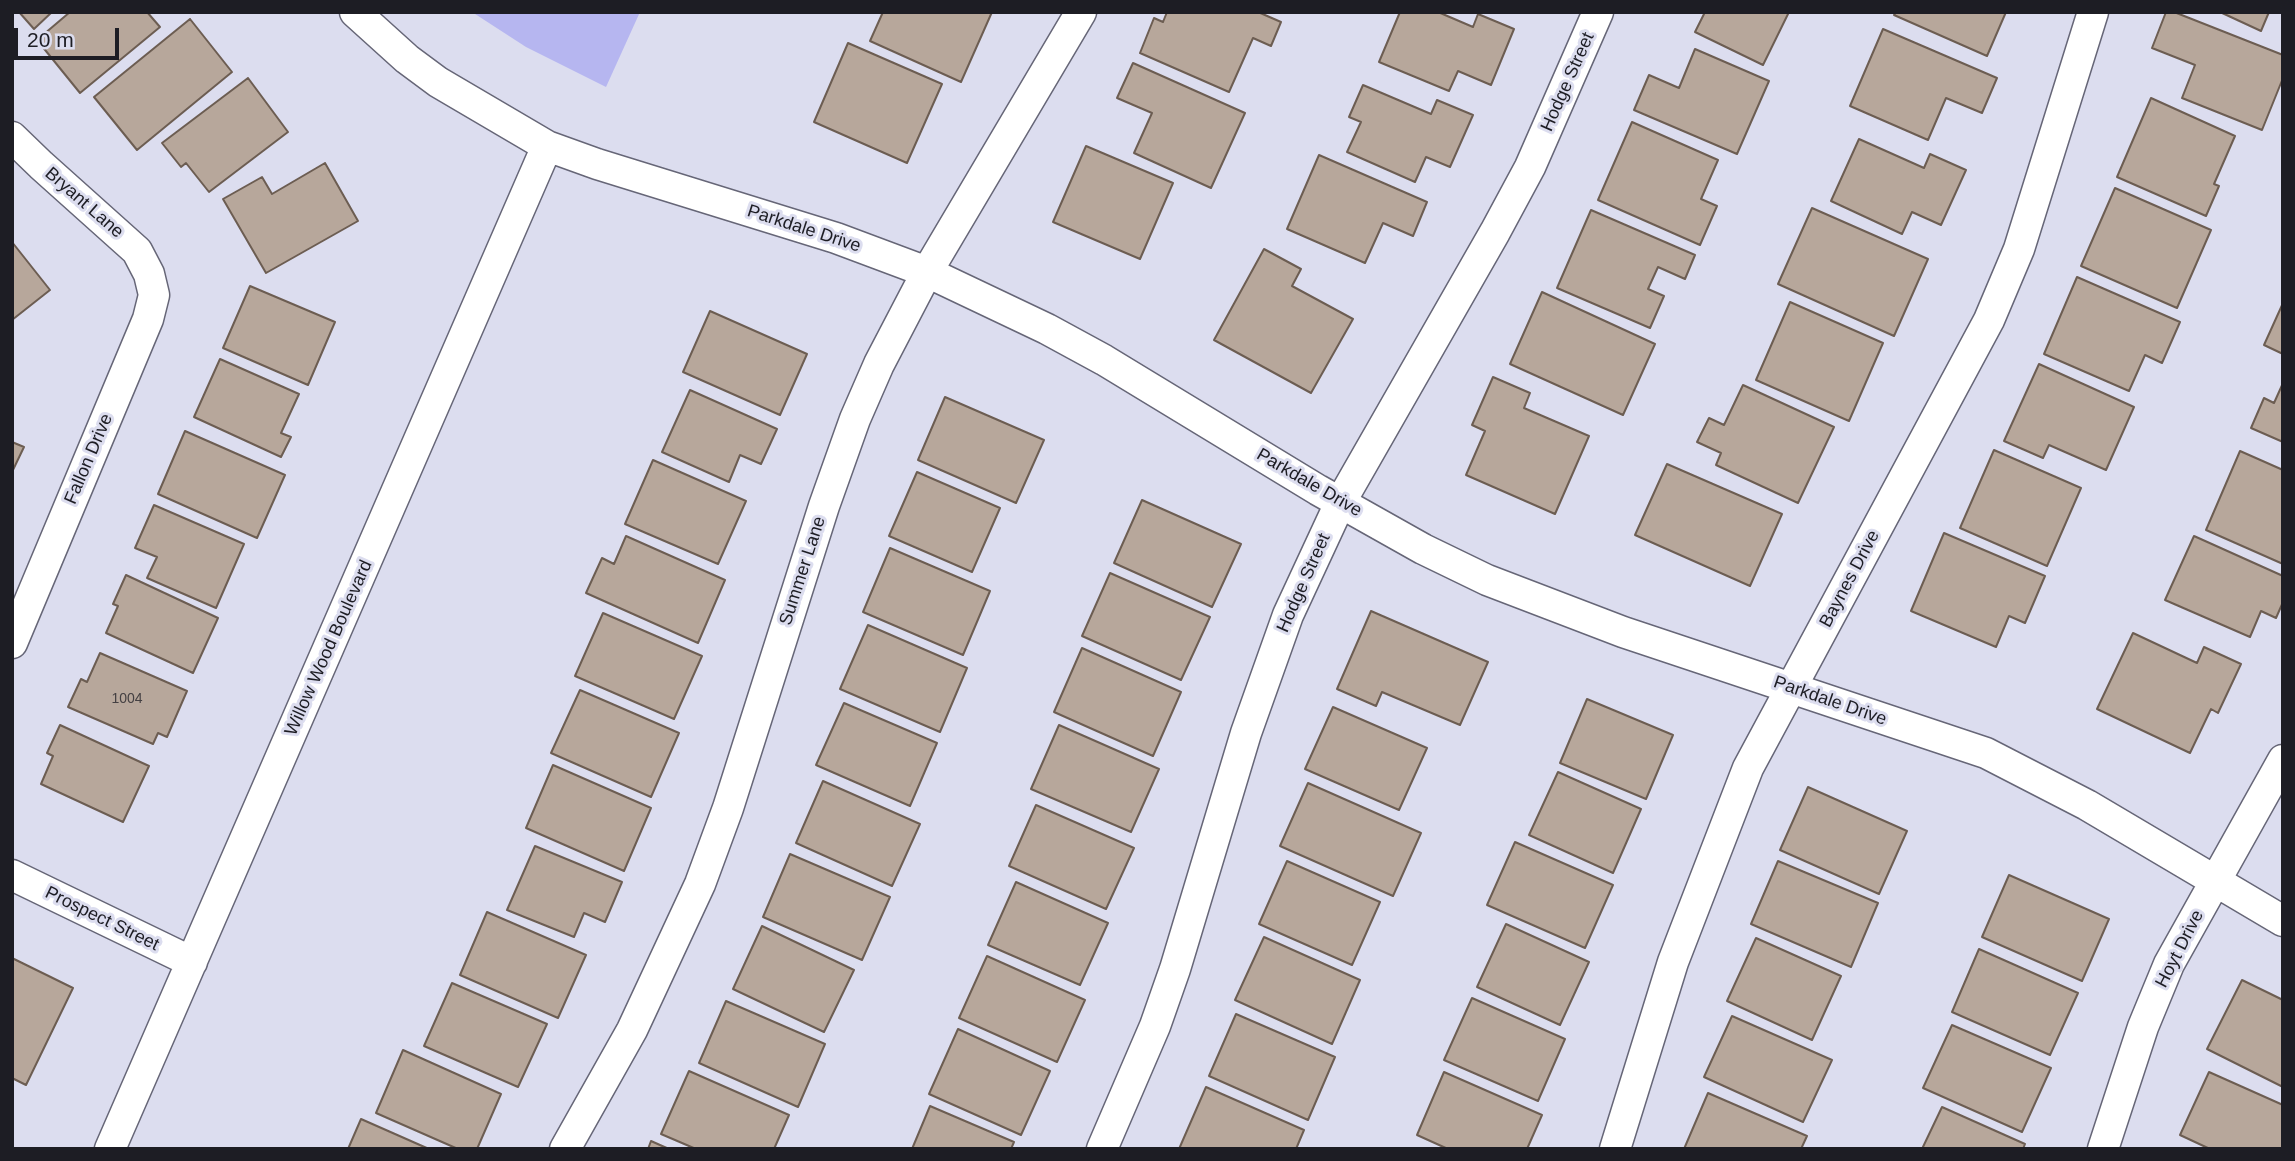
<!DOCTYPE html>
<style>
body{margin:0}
#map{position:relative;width:2295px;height:1161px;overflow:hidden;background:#dcddef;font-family:Arial,sans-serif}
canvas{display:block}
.frame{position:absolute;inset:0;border:14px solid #1d1d24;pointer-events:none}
.scale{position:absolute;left:14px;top:28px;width:105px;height:32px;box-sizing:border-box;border:4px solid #1d1d24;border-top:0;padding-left:9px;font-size:21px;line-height:24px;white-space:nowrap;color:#1d1d24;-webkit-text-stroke:5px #dcddef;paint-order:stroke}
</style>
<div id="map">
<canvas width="2295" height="1161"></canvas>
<div class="frame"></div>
<div class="scale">20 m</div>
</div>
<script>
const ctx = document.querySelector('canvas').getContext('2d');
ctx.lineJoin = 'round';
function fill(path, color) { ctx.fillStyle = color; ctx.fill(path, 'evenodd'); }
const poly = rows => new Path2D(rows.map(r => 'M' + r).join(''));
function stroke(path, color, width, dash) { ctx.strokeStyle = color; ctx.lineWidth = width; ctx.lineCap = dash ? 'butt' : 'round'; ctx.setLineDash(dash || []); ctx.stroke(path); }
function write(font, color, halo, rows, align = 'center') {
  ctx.font = font + ' Arial,sans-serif'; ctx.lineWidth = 6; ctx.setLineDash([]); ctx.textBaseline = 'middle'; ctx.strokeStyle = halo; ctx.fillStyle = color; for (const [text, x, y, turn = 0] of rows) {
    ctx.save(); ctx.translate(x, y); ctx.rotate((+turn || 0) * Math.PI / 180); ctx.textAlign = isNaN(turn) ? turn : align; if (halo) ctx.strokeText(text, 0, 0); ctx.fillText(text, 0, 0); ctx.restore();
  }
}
fill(poly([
 [472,12,640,12,606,87,526,47]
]), '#b6b6f0');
const building = poly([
 [19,12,52,12,34,29,19,12],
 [70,12,147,12,160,27,80,93,37,40,70,12],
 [883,12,992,12,961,82,870,41,883,12],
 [1167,12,1258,12,1281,22,1271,46,1253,38,1229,92,1140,53,1154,18,1163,22,1167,12],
 [1400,12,1438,12,1473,27,1478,14,1514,29,1491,85,1458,71,1449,91,1379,62,1400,12],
 [1705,12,1789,12,1763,65,1695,32,1705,12],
 [1896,12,2006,12,1987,56,1894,15,1896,12],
 [2166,12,2174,12,2283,55,2283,78,2262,130,2182,98,2195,65,2152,48,2166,12],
 [2220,12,2269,12,2261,31,2220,12],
 [190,19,232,72,137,150,94,97,190,19],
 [1883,29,1997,78,1982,113,1946,98,1928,140,1850,106,1883,29],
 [848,43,942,84,907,163,814,122,848,43],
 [1695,49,1769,81,1737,154,1634,110,1649,75,1679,88,1695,49],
 [1133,63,1245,113,1211,188,1134,153,1152,113,1117,98,1133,63],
 [248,78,288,132,209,192,186,163,181,167,162,143,248,78],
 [1363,85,1431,114,1437,100,1473,115,1450,167,1426,157,1415,182,1347,152,1361,122,1349,117,1363,85],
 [2151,98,2235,136,2214,184,2219,186,2206,216,2117,177,2151,98],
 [1632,122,1718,160,1701,199,1717,206,1700,245,1598,200,1632,122],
 [1859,139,1924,168,1930,154,1966,170,1941,225,1912,212,1902,234,1831,201,1859,139],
 [1086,146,1173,183,1140,259,1053,222,1086,146],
 [1319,155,1427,202,1413,236,1383,223,1365,263,1287,229,1319,155],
 [325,163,358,221,266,273,223,199,262,177,272,194,325,163],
 [2115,188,2211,230,2177,308,2081,266,2115,188],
 [1812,208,1928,259,1894,336,1778,284,1812,208],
 [1591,210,1695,255,1685,279,1658,267,1648,289,1664,296,1650,328,1557,288,1591,210],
 [12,242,50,290,12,320,12,242],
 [1264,249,1301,269,1292,286,1353,319,1311,393,1214,340,1264,249],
 [2077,277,2180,322,2162,363,2145,355,2129,391,2044,354,2077,277],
 [250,286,335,322,308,385,223,348,250,286],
 [1542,292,1655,344,1623,415,1510,364,1542,292],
 [1790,302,1883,343,1849,421,1756,380,1790,302],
 [2283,303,2283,354,2264,345,2283,303],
 [710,311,807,354,780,415,683,372,710,311],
 [220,359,299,394,281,433,291,437,281,457,194,417,220,359],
 [2039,364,2134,407,2106,470,2049,445,2043,458,2004,441,2039,364],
 [1493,377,1530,393,1524,408,1589,436,1555,514,1466,475,1485,431,1472,425,1493,377],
 [2283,383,2283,442,2251,428,2264,398,2274,403,2283,383],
 [1743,385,1834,427,1798,503,1716,465,1721,453,1697,442,1709,418,1724,425,1743,385],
 [690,390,777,429,761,464,740,455,729,482,662,452,690,390],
 [945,397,1044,440,1016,503,918,460,945,397],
 [185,431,285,475,257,538,158,494,185,431],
 [12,442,24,447,12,472,12,442],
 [1994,450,2081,488,2047,566,1960,528,1994,450],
 [2240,451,2283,470,2283,564,2206,530,2240,451],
 [653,460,746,501,718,564,625,524,653,460],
 [1667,464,1782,514,1750,586,1635,535,1667,464],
 [917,472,1000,508,972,572,889,536,917,472],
 [1142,500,1241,544,1212,607,1114,563,1142,500],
 [154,505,244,544,216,608,147,578,157,557,135,548,154,505],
 [1944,533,2045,576,2025,623,2009,616,1996,647,1911,611,1944,533],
 [626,536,725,580,698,643,586,593,602,558,614,564,626,536],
 [2194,536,2283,576,2283,602,2276,618,2261,611,2250,637,2165,600,2194,536],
 [890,548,990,591,963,655,863,612,890,548],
 [1110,573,1210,617,1181,680,1082,636,1110,573],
 [126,575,218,618,193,673,106,633,118,606,113,604,126,575],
 [1371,611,1488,662,1460,725,1382,692,1376,706,1337,689,1371,611],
 [603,613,702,656,674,719,575,676,603,613],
 [868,625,967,668,940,732,840,689,868,625],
 [2133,633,2197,663,2204,647,2241,664,2218,713,2211,709,2190,753,2097,709,2133,633],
 [1082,648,1181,692,1153,756,1054,712,1082,648],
 [100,653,187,691,167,737,158,733,153,744,68,707,81,679,87,682,100,653],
 [580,690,679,733,651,797,551,753,580,690],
 [1587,699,1673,735,1646,799,1560,763,1587,699],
 [844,703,937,743,910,806,816,765,844,703],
 [1333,707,1427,748,1399,810,1305,769,1333,707],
 [60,725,149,766,123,822,41,784,53,756,47,753,60,725],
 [1059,725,1159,769,1131,832,1031,789,1059,725],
 [553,765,651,808,624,871,526,828,553,765],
 [1558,772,1641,809,1613,873,1529,835,1558,772],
 [823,781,920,824,892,886,796,843,823,781],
 [1308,783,1421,833,1393,896,1280,846,1308,783],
 [1808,787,1907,831,1879,894,1780,850,1808,787],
 [1036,805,1134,848,1106,909,1009,866,1036,805],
 [1515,842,1613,885,1585,948,1487,905,1515,842],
 [535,846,622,882,605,922,584,913,574,937,507,910,535,846],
 [790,854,890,897,862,960,763,917,790,854],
 [1287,861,1380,902,1352,965,1259,924,1287,861],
 [1778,861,1878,903,1851,967,1751,924,1778,861],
 [2009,875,2109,919,2082,981,1982,937,2009,875],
 [1016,882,1108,923,1080,985,988,945,1016,882],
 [487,912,586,955,558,1018,460,975,487,912],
 [1506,924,1589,962,1560,1025,1477,987,1506,924],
 [762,926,854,970,824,1032,733,989,762,926],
 [1264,937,1360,980,1332,1044,1235,1000,1264,937],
 [1756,938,1841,976,1812,1040,1727,1001,1756,938],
 [1979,949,2078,993,2050,1055,1952,1012,1979,949],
 [987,956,1085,1000,1057,1062,959,1018,987,956],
 [12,958,73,988,26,1085,12,1078,12,958],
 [2242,980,2283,1000,2283,1087,2207,1049,2242,980],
 [452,983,547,1024,518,1087,424,1046,452,983],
 [1472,998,1565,1039,1538,1101,1444,1060,1472,998],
 [726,1001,825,1044,798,1107,699,1063,726,1001],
 [1236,1014,1335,1057,1308,1120,1209,1076,1236,1014],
 [1732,1016,1832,1060,1803,1122,1704,1077,1732,1016],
 [1952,1025,2051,1068,2022,1132,1923,1088,1952,1025],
 [958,1029,1050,1071,1021,1135,929,1094,958,1029],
 [403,1050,501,1094,477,1149,458,1149,376,1113,403,1050],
 [689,1071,789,1115,774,1149,696,1149,661,1134,689,1071],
 [1444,1072,1542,1115,1527,1149,1448,1149,1417,1135,1444,1072],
 [2209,1072,2283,1105,2283,1149,2210,1149,2180,1135,2209,1072],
 [1206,1087,1304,1130,1296,1149,1179,1149,1206,1087],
 [1708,1093,1807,1136,1801,1149,1684,1149,1708,1093],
 [930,1106,1014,1142,1011,1149,912,1149,930,1106],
 [1942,1107,2025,1144,2023,1149,1922,1149,1942,1107],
 [361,1119,429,1149,348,1149,361,1119],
 [651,1141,669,1149,648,1149,651,1141]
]);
fill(building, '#b7a79b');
stroke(building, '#6c5d52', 2);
const street = poly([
 [355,12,407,59,438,82,547,146,597,164,836,238,927,272,1047,329,1104,360,1318,490,1423,549,1487,580,1623,632,1986,753,2087,805,2283,921],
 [12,137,41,165,137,251,149,274,154,295,148,319,12,643],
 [12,875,192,962],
 [110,1149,547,146],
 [565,1149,632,1030,700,884,728,808,824,506,855,419,879,364,927,272,1081,12],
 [1102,1149,1155,1026,1175,969,1246,733,1288,615,1340,503,1495,232,1530,167,1598,12],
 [1615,1149,1673,962,1748,768,1989,320,2019,249,2093,12],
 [2103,1149,2143,1027,2169,964,2283,760]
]);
stroke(street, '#667', 33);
stroke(street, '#fff', 30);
write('14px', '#444042', null, [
 ["1004",127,699]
]);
write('18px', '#1d1d24', '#dcddef', [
 ["Hodge Street",1568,82,-66],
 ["Bryant Lane",84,203,41],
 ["Parkdale Drive",804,229,18],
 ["Fallon Drive",89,459,-67],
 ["Parkdale Drive",1309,483,30],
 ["Summer Lane",803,571,-72],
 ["Baynes Drive",1850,579,-62],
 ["Hodge Street",1304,583,-66],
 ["Willow Wood Boulevard",329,648,-66],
 ["Parkdale Drive",1830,701,19],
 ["Prospect Street",102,919,26],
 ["Hoyt Drive",2180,949,-63]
]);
</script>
